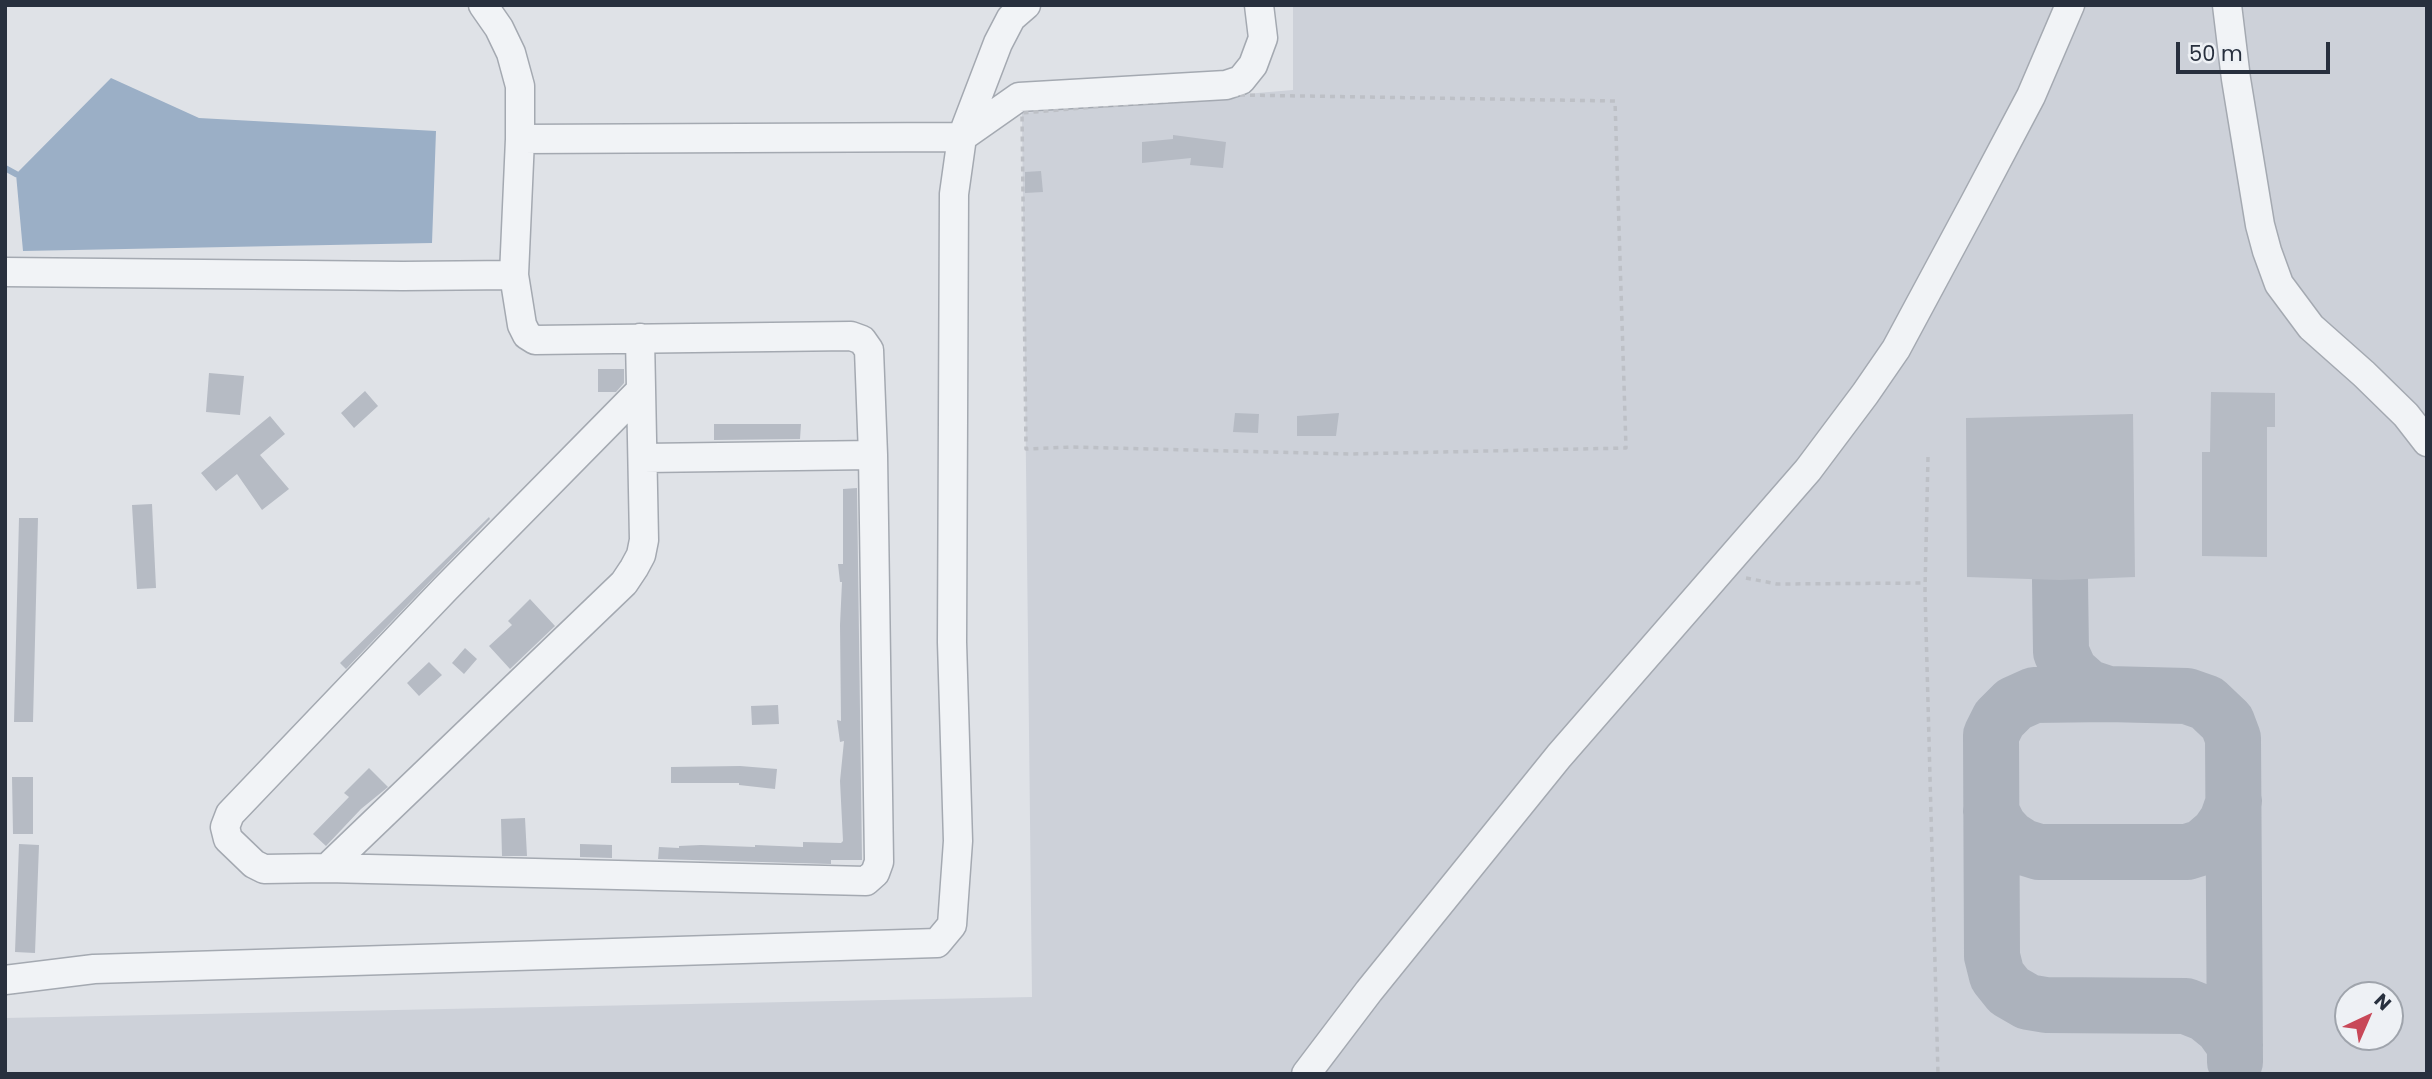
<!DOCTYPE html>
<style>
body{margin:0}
#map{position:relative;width:2432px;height:1079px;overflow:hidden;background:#dfe2e7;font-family:Poppins,sans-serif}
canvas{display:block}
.frame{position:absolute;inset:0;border:7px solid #28303e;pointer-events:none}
.north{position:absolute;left:2334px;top:981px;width:70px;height:70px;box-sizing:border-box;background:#eef1f5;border:2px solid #9fa4ac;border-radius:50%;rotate:44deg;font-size:19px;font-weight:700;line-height:28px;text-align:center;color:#28303e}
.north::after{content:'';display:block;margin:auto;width:24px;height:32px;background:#c84858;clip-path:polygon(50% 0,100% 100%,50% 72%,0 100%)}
.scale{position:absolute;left:2176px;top:42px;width:154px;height:32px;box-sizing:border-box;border:4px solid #28303e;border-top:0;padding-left:9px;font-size:21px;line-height:24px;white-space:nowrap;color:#28303e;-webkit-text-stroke:5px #eef1f5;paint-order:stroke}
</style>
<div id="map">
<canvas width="2432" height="1079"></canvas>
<div class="frame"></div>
<div class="north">N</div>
<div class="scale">50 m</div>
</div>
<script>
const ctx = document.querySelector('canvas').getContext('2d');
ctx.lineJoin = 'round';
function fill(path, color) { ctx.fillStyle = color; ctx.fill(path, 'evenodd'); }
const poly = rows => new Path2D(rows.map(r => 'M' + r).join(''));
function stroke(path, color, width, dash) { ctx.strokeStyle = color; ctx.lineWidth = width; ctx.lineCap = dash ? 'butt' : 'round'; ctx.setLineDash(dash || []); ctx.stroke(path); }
fill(poly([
 [1293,5,2427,5,2427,1074,5,1074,5,1018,1032,997,1022,113,1293,90],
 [2348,995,2390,995,2390,1037,2348,1037]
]), '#cdd1d9');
fill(poly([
 [111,78,199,118,436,131,432,243,23,251,16,174]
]), '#9bafc6');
stroke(poly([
 [5,168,16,174]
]), '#9bafc6', 6);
stroke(poly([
 [2060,580,2061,652,2070,672,2087,687,2108,694,2187,696,2207,703,2227,722,2233,738,2235,1062],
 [2108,694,2034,695,2014,704,1999,719,1991,735,1992,956,1997,976,2009,991,2028,1002,2046,1005,2186,1006,2206,1014,2222,1027,2235,1045],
 [1991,811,1999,827,2009,838,2023,847,2039,852,2187,852,2203,847,2218,834,2227,821,2234,801]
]), '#acb2bc', 56);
fill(poly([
 [1173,135,1226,142,1223,168,1190,165,1191,158,1142,163,1142,142,1173,139],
 [1041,171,1043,192,1025,193,1025,172],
 [598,369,624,369,624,383,616,392,598,392],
 [209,373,244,376,240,415,206,412],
 [365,391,378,406,354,428,341,413],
 [2211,392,2275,393,2275,427,2267,427,2267,557,2202,556,2202,452,2210,452],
 [1235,413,1259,414,1258,433,1233,432],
 [1339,413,1336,436,1297,436,1297,416],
 [2133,414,2135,577,2060,580,1967,577,1966,418],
 [270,416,285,434,260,455,289,489,262,510,237,474,216,491,201,473],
 [714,424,801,424,800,439,714,440],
 [857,488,862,860,831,860,831,864,658,859,659,847,679,848,679,846,701,845,755,847,755,845,803,847,803,842,841,843,843,841,840,781,844,741,840,742,837,720,841,721,840,625,842,582,840,582,838,564,843,564,843,489],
 [152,504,156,588,137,589,132,505],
 [489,517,490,519,346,669,340,663],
 [19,518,38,518,33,722,14,722],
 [530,599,555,626,510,669,489,646,512,625,508,621],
 [465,648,477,659,464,674,452,663],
 [429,662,442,675,419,696,407,683],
 [778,705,779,724,752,725,751,706],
 [740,766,777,769,775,789,739,785,739,783,671,783,671,767],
 [369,768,388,787,361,809,326,846,313,834,349,797,344,793],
 [12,777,33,777,33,834,13,834],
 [525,818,527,856,502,856,501,819],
 [19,844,39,845,35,953,15,952],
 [580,844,612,845,612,858,580,857]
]), '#b6bbc4');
const minor = poly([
 [2227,5,2236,79,2260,225,2267,251,2279,284,2311,327,2364,374,2406,415,2427,442],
 [520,139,962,137,1019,97,1226,85,1241,80,1253,65,1263,38,1259,5],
 [5,272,403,276,514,275,520,139,520,86,511,53,499,28,483,5],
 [514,275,522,325,527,335,535,340,851,336,862,340,869,350,873,455,879,862,875,873,866,881,327,868,264,869,254,864,228,839,225,827,230,814,445,589,641,390],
 [644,458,873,455],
 [327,868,624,583,634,568,641,555,644,540,640,338],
 [5,980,94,969,937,943,952,925,958,841,952,642,954,194,962,137,998,43,1011,18,1026,5],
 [1306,1074,1369,991,1559,756,1808,470,1865,394,1896,349,1975,202,2031,96,2070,5]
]);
stroke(minor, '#a4a9b1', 31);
stroke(poly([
 [1240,95,1615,101,1626,448,1349,454,1072,447,1026,449,1022,113,1240,95],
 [1928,457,1925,591,1938,1074],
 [1746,578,1777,584,1925,583]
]), '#bdc0c6', 3.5, [5, 5]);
stroke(minor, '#f1f3f6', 28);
</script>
